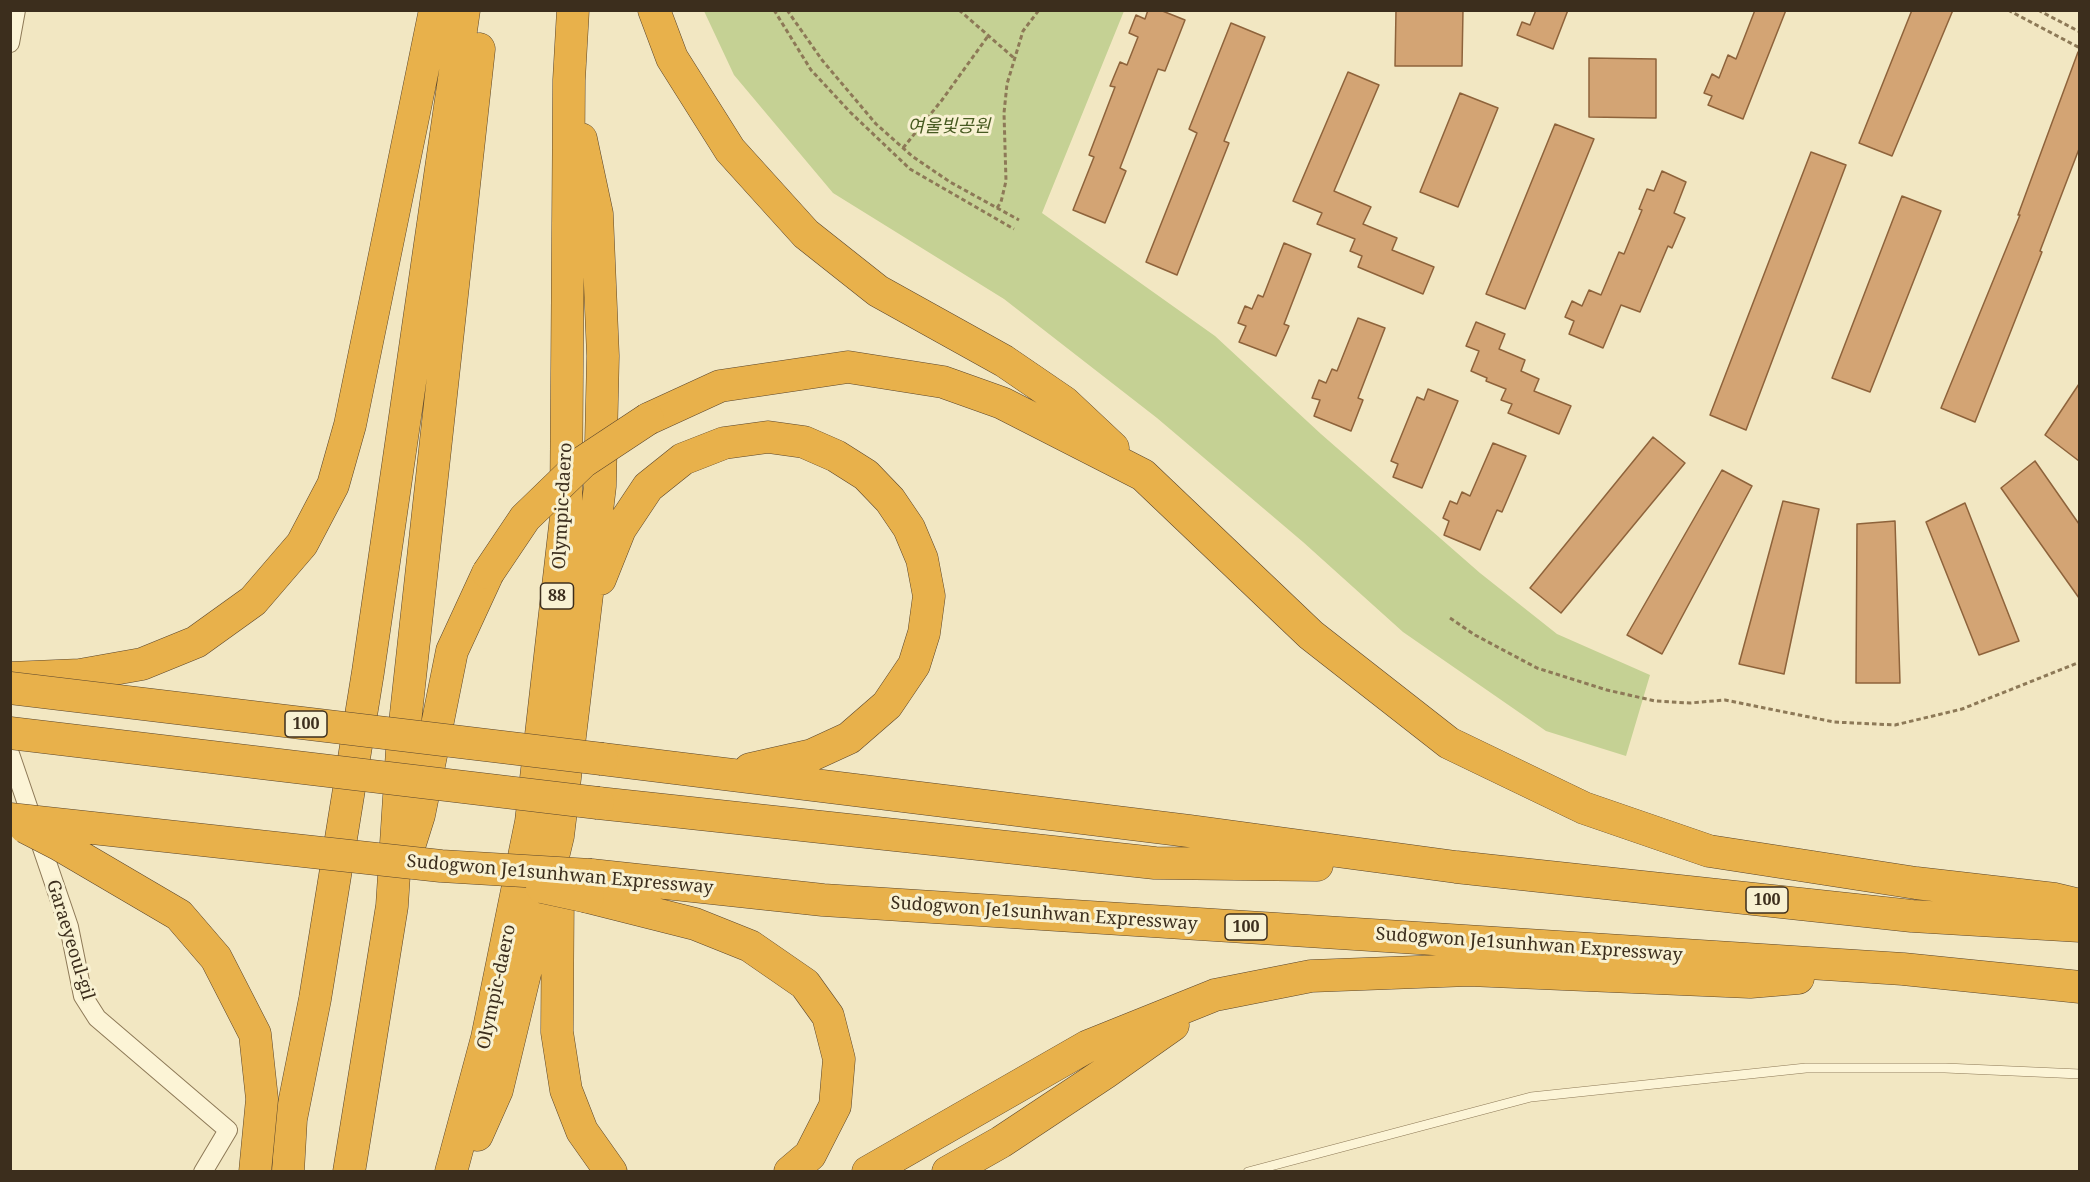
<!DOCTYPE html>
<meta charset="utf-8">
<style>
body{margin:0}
#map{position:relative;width:2090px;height:1182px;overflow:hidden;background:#f2e7c2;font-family:"Noto Serif",serif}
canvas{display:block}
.frame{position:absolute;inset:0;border:12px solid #3c2e1d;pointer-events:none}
</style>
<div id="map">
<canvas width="2090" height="1182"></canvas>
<div class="frame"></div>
</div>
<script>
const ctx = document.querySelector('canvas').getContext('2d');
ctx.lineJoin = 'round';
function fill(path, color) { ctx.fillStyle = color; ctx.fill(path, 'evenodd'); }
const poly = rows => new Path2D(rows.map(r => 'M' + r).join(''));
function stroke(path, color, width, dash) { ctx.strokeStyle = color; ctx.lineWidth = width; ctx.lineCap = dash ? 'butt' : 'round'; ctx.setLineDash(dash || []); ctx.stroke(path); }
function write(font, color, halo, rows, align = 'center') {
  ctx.font = font + ' "Noto Serif","Noto Sans KR",serif'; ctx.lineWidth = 6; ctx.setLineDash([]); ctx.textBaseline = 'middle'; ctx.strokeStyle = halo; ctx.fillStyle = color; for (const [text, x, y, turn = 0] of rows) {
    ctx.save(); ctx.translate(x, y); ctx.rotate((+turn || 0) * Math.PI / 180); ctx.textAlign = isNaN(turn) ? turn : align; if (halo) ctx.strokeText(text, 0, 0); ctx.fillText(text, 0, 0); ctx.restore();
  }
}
fill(poly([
 [704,11,1124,11,1042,213,1215,336,1321,434,1480,573,1557,634,1650,675,1626,756,1546,731,1403,632,1303,542,1157,418,1004,299,833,193,734,75]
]), '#c5d194');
const building = poly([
 [1148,10,1160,10,1185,20,1165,71,1158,69,1120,168,1126,171,1105,223,1073,210,1094,157,1089,155,1115,87,1110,86,1120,62,1127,65,1138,37,1129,33,1136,15,1145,19,1148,10],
 [1396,10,1463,10,1462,66,1395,66,1396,10],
 [1536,10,1568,10,1553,49,1517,35,1522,22,1530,25,1536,10],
 [1755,10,1786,10,1743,119,1708,105,1712,96,1704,93,1712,74,1719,78,1728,55,1736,59,1755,10],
 [1912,10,1953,10,1892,156,1859,143,1912,10],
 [1231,23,1265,37,1224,141,1229,143,1177,275,1146,262,1197,133,1189,129,1231,23],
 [2078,52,2079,52,2079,149,2040,251,2042,252,1975,422,1941,408,2020,215,2018,215,2078,52],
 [1589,58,1656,59,1656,118,1589,117,1589,58],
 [1348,72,1379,85,1334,191,1371,207,1363,224,1397,238,1392,250,1434,267,1423,294,1358,267,1362,256,1350,251,1355,239,1317,224,1322,213,1293,201,1348,72],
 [1460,93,1498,108,1458,207,1420,192,1460,93],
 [1555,124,1594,139,1525,309,1486,294,1555,124],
 [1811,152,1846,165,1746,430,1710,415,1811,152],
 [1662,171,1686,182,1674,213,1685,218,1672,248,1668,246,1640,312,1621,305,1603,348,1569,334,1574,321,1565,317,1572,301,1582,306,1589,290,1601,295,1619,252,1624,254,1642,210,1639,209,1647,189,1654,191,1662,171],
 [1902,196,1941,211,1870,392,1832,378,1902,196],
 [1284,243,1311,254,1284,324,1289,326,1276,356,1239,342,1246,326,1238,323,1245,306,1252,309,1258,295,1263,297,1284,243],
 [1358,318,1385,328,1358,398,1363,400,1351,431,1314,416,1320,400,1312,398,1319,380,1326,383,1332,369,1337,371,1358,318],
 [1476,322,1505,334,1499,349,1525,360,1521,371,1539,379,1534,391,1571,406,1559,434,1508,413,1512,404,1501,400,1506,389,1486,381,1487,378,1471,371,1479,351,1466,346,1476,322],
 [2079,384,2079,461,2045,435,2079,384],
 [1428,389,1458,401,1422,488,1393,477,1398,464,1391,461,1417,397,1424,400,1428,389],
 [1653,437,1685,463,1561,613,1530,588,1653,437],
 [1493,443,1526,456,1502,512,1497,510,1480,550,1444,535,1449,521,1443,518,1450,501,1457,504,1462,492,1470,496,1493,443],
 [2035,461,2079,524,2079,598,2001,488,2035,461],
 [1722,470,1752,486,1662,654,1627,635,1722,470],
 [1783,501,1819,509,1784,674,1739,664,1783,501],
 [1965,503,2019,641,1979,655,1926,522,1965,503],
 [1895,521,1900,683,1856,683,1857,524,1895,521]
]);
fill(building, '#d3a474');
stroke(building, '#8e633b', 1.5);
const lane = poly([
 [1248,1172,1531,1097,1806,1068,1945,1068,2080,1074]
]);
const street = poly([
 [10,43,16,10],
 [10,754,69,927,83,996,97,1018,228,1130,203,1172]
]);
const highway = poly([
 [654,10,672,58,730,150,806,234,878,291,1004,361,1064,402,1113,448],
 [648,419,720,386,848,367,943,382,1002,403,1143,475,1311,635,1449,743,1584,808,1709,851,1916,883,2055,899,2080,905],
 [600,579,620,529,648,487,683,459,724,443,768,437,804,442,836,456,866,475,890,500,909,528,922,559,929,596,924,633,914,665,887,705,849,738,812,755,750,769],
 [10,678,80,675,142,664,196,642,253,601,302,544,333,485,350,425,435,10],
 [602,759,1189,831,1456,867,1912,916,2080,926],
 [598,803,1155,863,1317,865],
 [408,850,419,815,452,651,488,573],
 [591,875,823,900,1903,969,2080,987],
 [558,891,557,1032,566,1090,582,1131,611,1172],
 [588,897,695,924,750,946,805,984,828,1016,839,1059,835,1106,810,1155,790,1172],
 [477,1135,497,1090,558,836,600,486,603,356,597,214,581,139],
 [288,1172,291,1119,315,999,368,672,464,10],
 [349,1172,392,906,402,750,479,49],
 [451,1172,487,1038,531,822,566,517,569,80,573,10],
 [868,1172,1088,1046,1215,995,1311,976,1469,970,1750,982,1798,978],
 [948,1172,1001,1142,1105,1073,1173,1025]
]);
stroke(lane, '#8d7957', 10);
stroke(street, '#8d7957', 20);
stroke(highway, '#5b462c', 33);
stroke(poly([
 [774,10,811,70,850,112,910,169,1014,229],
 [787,10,822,60,876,124,912,156,950,182,1019,220],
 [959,10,1014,58],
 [2008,10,2080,48],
 [2038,10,2080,32],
 [903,148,942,100,988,36],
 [997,208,1001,202,1006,181,1004,113,1007,84,1023,31,1039,10],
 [1450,618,1475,635,1537,668,1607,690,1655,701,1690,703,1725,700,1834,722,1895,725,1962,709,2080,662]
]), '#8d7957', 3, [4.5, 3]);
stroke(lane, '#fcf4d6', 9);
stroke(street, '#fcf4d6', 18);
stroke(highway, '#e8b14b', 32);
const highwayBridge = poly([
 [488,573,525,518,583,462,648,419],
 [10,688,602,759],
 [10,733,598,803],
 [10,819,441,866,591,875],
 [25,827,58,844,179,915,216,958,255,1034,262,1099,255,1172],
 [542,887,588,897]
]);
stroke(highwayBridge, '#5b462c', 33, []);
stroke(highwayBridge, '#e8b14b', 32);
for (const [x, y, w] of [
 [557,596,33],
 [306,724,42],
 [1767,900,42],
 [1246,927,42]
]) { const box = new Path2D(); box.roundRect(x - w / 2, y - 13, w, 26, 4.5); ctx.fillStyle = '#f8f1d2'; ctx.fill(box); stroke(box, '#3c2e1d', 1.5); }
write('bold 16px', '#3c2e1d', null, [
 ["88",557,596],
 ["100",306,724],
 ["100",1767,900],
 ["100",1246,927]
]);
write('italic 18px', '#475a21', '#f8f1d2', [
 ["여울빛공원",949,127]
]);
write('18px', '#3c2e1d', '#f8f1d2', [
 ["Olympic-daero",563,506,-87],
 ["Sudogwon Je1sunhwan Expressway",560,875,5],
 ["Sudogwon Je1sunhwan Expressway",1044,914,4],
 ["Garaeyeoul-gil",70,940,73],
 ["Sudogwon Je1sunhwan Expressway",1529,945,4],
 ["Olympic-daero",497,987,-78]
]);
</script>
